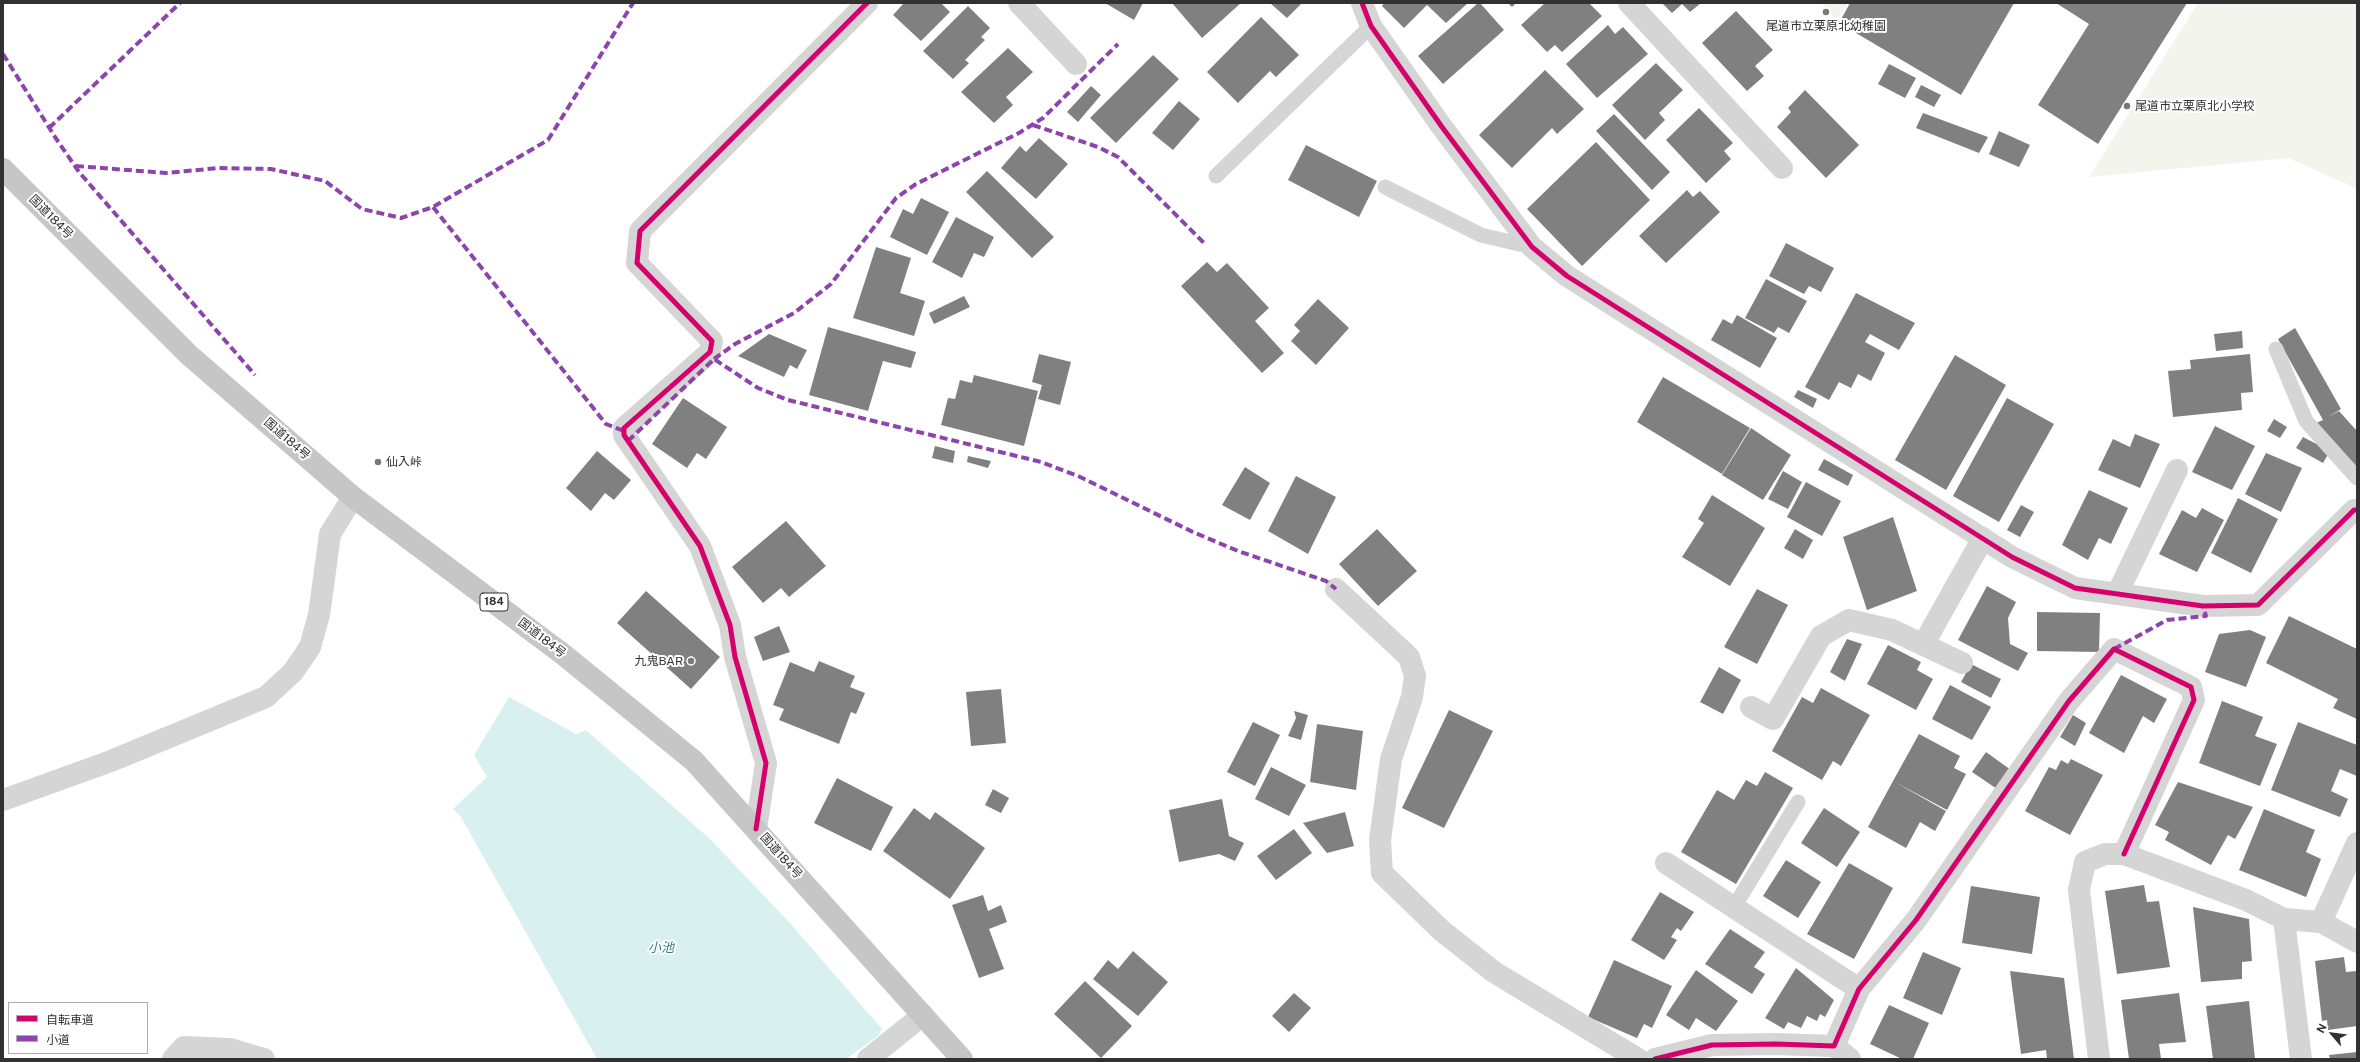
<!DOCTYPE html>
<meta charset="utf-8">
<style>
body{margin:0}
#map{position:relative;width:2360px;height:1062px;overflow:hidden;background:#fff;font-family:"Public Sans","Noto Sans JP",sans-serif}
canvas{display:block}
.frame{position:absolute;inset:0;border:4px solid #313131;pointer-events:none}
.legend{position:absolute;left:8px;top:1002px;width:140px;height:52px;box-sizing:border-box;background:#fff;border:1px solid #adadad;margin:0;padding:5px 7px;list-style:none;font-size:12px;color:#313131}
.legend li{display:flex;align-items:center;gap:8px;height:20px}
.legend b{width:20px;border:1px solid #adadad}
.north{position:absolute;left:2312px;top:1014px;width:40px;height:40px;-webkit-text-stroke:3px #fff;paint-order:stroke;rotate:298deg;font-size:11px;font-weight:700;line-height:16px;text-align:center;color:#313131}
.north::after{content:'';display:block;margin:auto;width:14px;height:18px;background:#313131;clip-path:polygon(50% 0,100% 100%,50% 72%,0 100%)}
</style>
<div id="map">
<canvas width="2360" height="1062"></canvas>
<div class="frame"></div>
<ul class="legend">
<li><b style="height:5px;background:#d6006c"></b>自転車道</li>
<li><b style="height:5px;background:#8e44ad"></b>小道</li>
</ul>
<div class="north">N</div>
</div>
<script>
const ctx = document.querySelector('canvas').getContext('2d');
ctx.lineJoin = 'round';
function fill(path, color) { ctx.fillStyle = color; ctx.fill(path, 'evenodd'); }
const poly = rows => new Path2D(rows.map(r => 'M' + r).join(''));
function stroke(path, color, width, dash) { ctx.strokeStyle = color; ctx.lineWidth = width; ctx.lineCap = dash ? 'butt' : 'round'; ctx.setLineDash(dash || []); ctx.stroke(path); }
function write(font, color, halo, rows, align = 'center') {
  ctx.font = font + ' "Public Sans","Noto Sans JP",sans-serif'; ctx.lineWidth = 4; ctx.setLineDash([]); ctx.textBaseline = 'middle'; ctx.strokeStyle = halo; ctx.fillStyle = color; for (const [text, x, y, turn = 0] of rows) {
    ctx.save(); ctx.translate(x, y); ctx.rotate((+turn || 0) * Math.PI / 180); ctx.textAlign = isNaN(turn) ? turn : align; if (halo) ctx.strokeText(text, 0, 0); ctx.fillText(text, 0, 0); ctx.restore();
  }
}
fill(poly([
 [1821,3,1848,3,1837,21],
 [2198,3,2357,3,2357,189,2289,158,2089,177]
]), '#f3f4ec');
fill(poly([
 [509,697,576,734,586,730,710,839,789,922,882,1029,878,1036,846,1059,597,1059,461,817,453,809,487,777,474,755]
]), '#d9f0f1');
fill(poly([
 [904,3,941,3,950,12,921,41,893,15],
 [1105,3,1143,3,1134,20],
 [1172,3,1241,3,1202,38],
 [1270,3,1302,3,1287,18],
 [1384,3,1468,3,1446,23,1427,5,1404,28,1382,6],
 [1478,3,1480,3,1504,30,1443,84,1418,56],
 [1508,3,1516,3,1512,7],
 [1545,3,1589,3,1602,16,1562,52,1555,45,1547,52,1521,25],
 [1662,3,1701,3,1690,12,1682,4,1672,13],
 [1850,3,2014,3,1961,95,1839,23],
 [2056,3,2187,3,2098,144,2038,105,2089,24],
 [968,6,990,28,981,37,985,40,965,60,969,63,953,79,923,51],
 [1736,11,1773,50,1755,66,1764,76,1747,91,1702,43],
 [1261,17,1299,55,1276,77,1270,71,1238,103,1207,72],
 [1608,25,1615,34,1623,27,1648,54,1597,98,1566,64],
 [1008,48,1033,72,1006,97,1013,105,994,123,961,92],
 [1153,55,1179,79,1116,143,1090,118],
 [1656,63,1683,90,1659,113,1665,120,1645,140,1612,105],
 [1889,64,1916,78,1905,98,1878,84],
 [1545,70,1584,109,1557,134,1552,128,1512,168,1479,135],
 [1921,85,1941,95,1934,107,1915,97],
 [1091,86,1101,95,1078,122,1067,112],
 [1805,90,1859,145,1826,178,1777,127,1791,112,1788,108],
 [1179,101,1200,119,1173,150,1152,133],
 [1699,108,1733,143,1724,151,1731,159,1706,183,1666,140],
 [1923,113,1988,137,1979,153,1916,128],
 [1614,114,1670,172,1652,190,1596,131],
 [1999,131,2030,145,2019,167,1989,154],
 [1039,138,1068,164,1036,199,1001,168,1020,146,1026,152],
 [1596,142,1650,200,1582,266,1527,209],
 [1306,145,1377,181,1359,217,1288,180],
 [987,171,1054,237,1032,258,966,192],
 [1687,190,1693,197,1700,191,1720,212,1666,263,1639,236],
 [921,198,949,212,927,255,890,237,903,209,913,214],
 [956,217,994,237,984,257,974,253,962,278,932,262],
 [1786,243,1834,268,1821,292,1809,286,1804,294,1769,276],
 [876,247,911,258,900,293,925,301,914,336,853,318],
 [1207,262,1217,272,1227,263,1269,308,1255,321,1284,353,1262,373,1181,286],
 [1766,279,1807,301,1789,333,1778,327,1774,333,1745,318],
 [1856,293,1915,323,1899,350,1870,334,1865,342,1885,353,1871,381,1858,374,1851,388,1839,382,1829,400,1805,387],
 [964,296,970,307,934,324,929,313],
 [1318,299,1349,328,1316,365,1291,341,1300,331,1294,325],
 [1737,315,1777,338,1760,368,1711,340,1723,319,1732,324],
 [828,327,916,352,911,368,883,361,868,411,809,395],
 [2295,328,2341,409,2328,417,2339,411,2357,431,2357,471,2314,424,2323,420,2278,339],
 [2242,331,2243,348,2216,351,2214,334],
 [769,334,807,350,797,369,790,365,784,377,738,356],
 [1039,354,1071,362,1060,405,1038,399,1042,385,1032,382],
 [2250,354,2253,392,2241,393,2242,410,2173,417,2168,371,2191,369,2190,360],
 [1955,355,2006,385,1946,490,1895,460],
 [974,375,1038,391,1024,446,941,425,948,398,955,399,960,380,972,383],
 [1663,377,1750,428,1722,474,1637,422],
 [1798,390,1817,399,1813,408,1794,397],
 [683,398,727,427,706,459,697,453,687,468,652,444],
 [2007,398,2054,424,1999,522,1953,496],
 [2274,419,2287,427,2280,438,2267,431],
 [2215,426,2255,446,2232,490,2192,472],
 [1751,428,1791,455,1763,500,1722,475],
 [2135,434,2160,444,2140,488,2098,470,2113,439,2130,447],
 [2303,437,2330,451,2323,463,2296,448],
 [935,446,955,451,953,463,932,458],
 [597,451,631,480,614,500,605,493,591,511,566,488],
 [2266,453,2302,468,2281,512,2245,494],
 [968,456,991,461,988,468,967,462],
 [1824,459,1853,475,1848,486,1818,470],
 [1245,467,1270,483,1250,520,1222,505],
 [1783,471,1802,482,1788,509,1768,499],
 [1296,476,1336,497,1308,554,1268,531],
 [1806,482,1841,501,1822,536,1787,517],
 [2089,490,2128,508,2111,544,2099,538,2088,560,2062,545],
 [1712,495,1765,528,1730,586,1682,557,1704,523,1698,519],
 [2238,498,2278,519,2251,573,2211,553],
 [2021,505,2034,512,2020,537,2007,530],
 [2202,508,2224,520,2197,572,2159,554,2182,510,2196,518],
 [1893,517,1917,591,1867,610,1843,537],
 [786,521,826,566,789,597,781,588,763,603,732,567],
 [1377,529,1417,571,1378,606,1339,564],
 [1795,529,1813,540,1803,559,1784,548],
 [1987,586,2016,602,2008,618,2010,644,2028,653,2018,671,1958,640],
 [1757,589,1788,605,1757,664,1724,647],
 [646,591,720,657,691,689,617,623],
 [2037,612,2100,613,2099,652,2037,651],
 [2289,616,2357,649,2357,719,2333,708,2338,699,2266,663],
 [779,626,790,652,763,661,754,637],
 [2250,630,2266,637,2246,687,2205,672,2219,634],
 [1847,639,1862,644,1845,681,1830,672],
 [1888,645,1921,662,1917,670,1933,679,1916,710,1867,684],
 [819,661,855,676,850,687,865,693,856,714,851,712,839,744,779,720,784,709,773,705,790,662,814,672],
 [1971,664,2001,679,1991,698,1961,682],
 [1719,667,1741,680,1723,714,1700,702],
 [2121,675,2167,699,2154,723,2143,716,2124,753,2089,733],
 [1950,685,1991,707,1972,740,1932,719],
 [1821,688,1870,715,1841,766,1833,761,1822,780,1772,751,1802,697,1813,703],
 [1001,689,1006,743,971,746,966,692],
 [2222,701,2263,717,2255,736,2277,744,2260,786,2199,763],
 [1449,710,1493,731,1444,828,1402,808],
 [1294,711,1308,715,1301,740,1288,736,1296,718],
 [2073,715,2086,723,2075,746,2060,737],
 [1253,722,1280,735,1255,786,1227,772],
 [2298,722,2357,745,2357,776,2340,769,2331,791,2348,799,2340,817,2271,790],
 [1317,724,1363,731,1356,790,1310,782],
 [1919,734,1960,756,1954,768,1966,774,1947,810,1893,781],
 [1986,752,2011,770,1997,789,1972,772],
 [2071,759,2103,775,2070,835,2025,811,2049,767,2056,770,2061,760,2068,764],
 [1271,767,1306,785,1289,816,1255,799],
 [1765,772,1793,788,1736,884,1681,852,1717,790,1734,800,1746,780,1757,786],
 [837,778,893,807,871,851,814,823],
 [1893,781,1946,811,1935,831,1920,822,1906,848,1868,827],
 [2178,782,2253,807,2235,839,2228,835,2211,865,2165,840,2169,832,2155,825],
 [993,789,1009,798,1001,813,985,805],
 [1222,799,1229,836,1244,843,1235,861,1219,854,1179,862,1169,810],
 [914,808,930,820,935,812,985,848,950,899,883,851],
 [1824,808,1860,832,1837,867,1801,843],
 [2264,809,2315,830,2306,852,2321,859,2306,897,2239,870],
 [1345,812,1354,846,1327,853,1303,823],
 [1294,829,1312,853,1276,880,1257,856],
 [1786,860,1821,882,1798,918,1763,896],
 [1849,863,1893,888,1854,959,1807,934],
 [2144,885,2147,902,2159,901,2170,967,2117,974,2105,891],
 [1971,886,2040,897,2032,954,1962,943],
 [1660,892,1694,912,1681,931,1677,928,1671,937,1677,940,1664,960,1631,940],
 [983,895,988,911,1001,905,1007,922,989,929,1004,969,979,978,952,905],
 [2193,907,2249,919,2252,961,2242,962,2242,979,2201,982],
 [1730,929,1765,952,1754,967,1765,974,1752,994,1705,964],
 [1133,951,1168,982,1138,1016,1093,979,1108,960,1118,969],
 [1923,952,1961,968,1942,1015,1903,998],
 [2344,957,2346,972,2357,971,2357,1026,2328,1030,2327,1020,2322,1021,2315,961],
 [1614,960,1672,986,1652,1028,1644,1024,1637,1038,1588,1017],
 [1796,968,1834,1000,1825,1017,1820,1014,1817,1021,1807,1016,1801,1028,1788,1022,1784,1029,1765,1018],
 [1696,970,1738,1001,1716,1031,1696,1018,1689,1030,1666,1015],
 [2010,971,2064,978,2074,1059,2047,1059,2046,1050,2021,1054],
 [1085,981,1132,1026,1101,1058,1054,1014],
 [1294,993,1311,1008,1289,1032,1272,1016],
 [2179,993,2186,1042,2159,1044,2161,1059,2129,1059,2121,1000],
 [2249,1001,2255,1059,2213,1059,2206,1006],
 [1889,1005,1929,1023,1913,1059,1902,1059,1870,1044],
 [2357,1052,2357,1059,2330,1059,2329,1055]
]), '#808080');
stroke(poly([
 [1216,176,1371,26],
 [1385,187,1481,235,1532,247],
 [2276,349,2306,421,2357,478],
 [1734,907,1798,802]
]), '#d5d5d5', 15);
stroke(poly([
 [1019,3,1076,64],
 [1362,3,1371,26,1442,127,1532,247,1567,276,2012,557,2075,588,2203,606,2258,605,2354,510,2357,510],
 [1629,3,1782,168],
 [1336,589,1409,657,1415,676,1412,697,1391,759,1380,840,1382,873,1442,931,1494,972,1638,1059],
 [2117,594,2177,470],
 [1923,645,1983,538],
 [1751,707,1773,719,1821,636,1849,620,1892,630,1962,663],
 [756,829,766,763,735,657,730,625,700,546,624,435,624,428,710,352,712,341,637,263,640,231,867,3],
 [1666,863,1859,989],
 [2321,922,2357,843],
 [1834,1046,1850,1059],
 [173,1059,184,1047,230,1049,264,1059],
 [868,1059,923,1015],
 [1655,1059,1712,1045,1776,1044,1834,1046,1859,989,1916,920,2069,701,2114,649,2191,687,2194,700,2124,854],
 [2099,1059,2079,890,2085,862,2105,854,2124,854,2246,900,2284,919],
 [2301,1059,2284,919,2321,922,2357,942]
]), '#d5d5d5', 22);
stroke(poly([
 [3,800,111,761,266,697,293,672,310,647,319,615,330,534,353,497]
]), '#d5d5d5', 22);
stroke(poly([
 [3,169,189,355,353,497,564,655,694,761,962,1059]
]), '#c6c6c6', 22);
stroke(poly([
 [3,54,55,137,79,172,255,375],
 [1033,125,1098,147,1118,157,1205,244],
 [49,128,180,3],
 [76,166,166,173,219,168,271,169,325,181,362,209,401,218,433,207,548,140,633,3],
 [433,207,606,424,624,431],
 [714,359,735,344,794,313,831,284,896,198,916,184,1019,133,1043,118,1118,44],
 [628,441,714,359,758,388,788,400,1041,462,1078,476,1193,532,1238,551,1326,581,1336,589],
 [2114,649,2167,620,2206,616,2203,606]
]), '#8e44ad', 4, [8, 4]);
stroke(poly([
 [1362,3,1371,26,1442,127,1532,247,1567,276,2012,557,2075,588,2203,606,2258,605,2354,510,2357,510],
 [756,829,766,763,735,657,730,625,700,546,624,435,624,428,710,352,712,341,637,263,640,231,867,3],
 [1655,1059,1712,1045,1776,1044,1834,1046,1859,989,1916,920,2069,701,2114,649,2191,687,2194,700,2124,854]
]), '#d6006c', 5);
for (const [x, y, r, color] of [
 [1826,12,4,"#797979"],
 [2127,106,4,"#797979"],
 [378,462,4,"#797979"],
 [691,661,4,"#797979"]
]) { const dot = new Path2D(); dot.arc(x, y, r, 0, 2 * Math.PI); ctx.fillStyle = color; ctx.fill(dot); stroke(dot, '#fff', 1.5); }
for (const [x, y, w] of [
 [494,602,28]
]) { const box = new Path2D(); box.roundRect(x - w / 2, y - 9, w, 18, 3); ctx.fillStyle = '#fff'; ctx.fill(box); stroke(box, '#313131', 1); }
write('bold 11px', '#313131', null, [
 ["184",494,602]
]);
write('12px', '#313131', '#fff', [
 ["尾道市立栗原北幼稚園",1826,26,"center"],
 ["尾道市立栗原北小学校",2135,106],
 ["仙入峠",386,462],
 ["九鬼BAR",683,661,"right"]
], 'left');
write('12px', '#313131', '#fff', [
 ["国道184号",51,217,45],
 ["国道184号",287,439,41],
 ["国道184号",542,638,37],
 ["国道184号",781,856,48]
]);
write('italic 13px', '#377d80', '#fff', [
 ["小池",661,948]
]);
</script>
